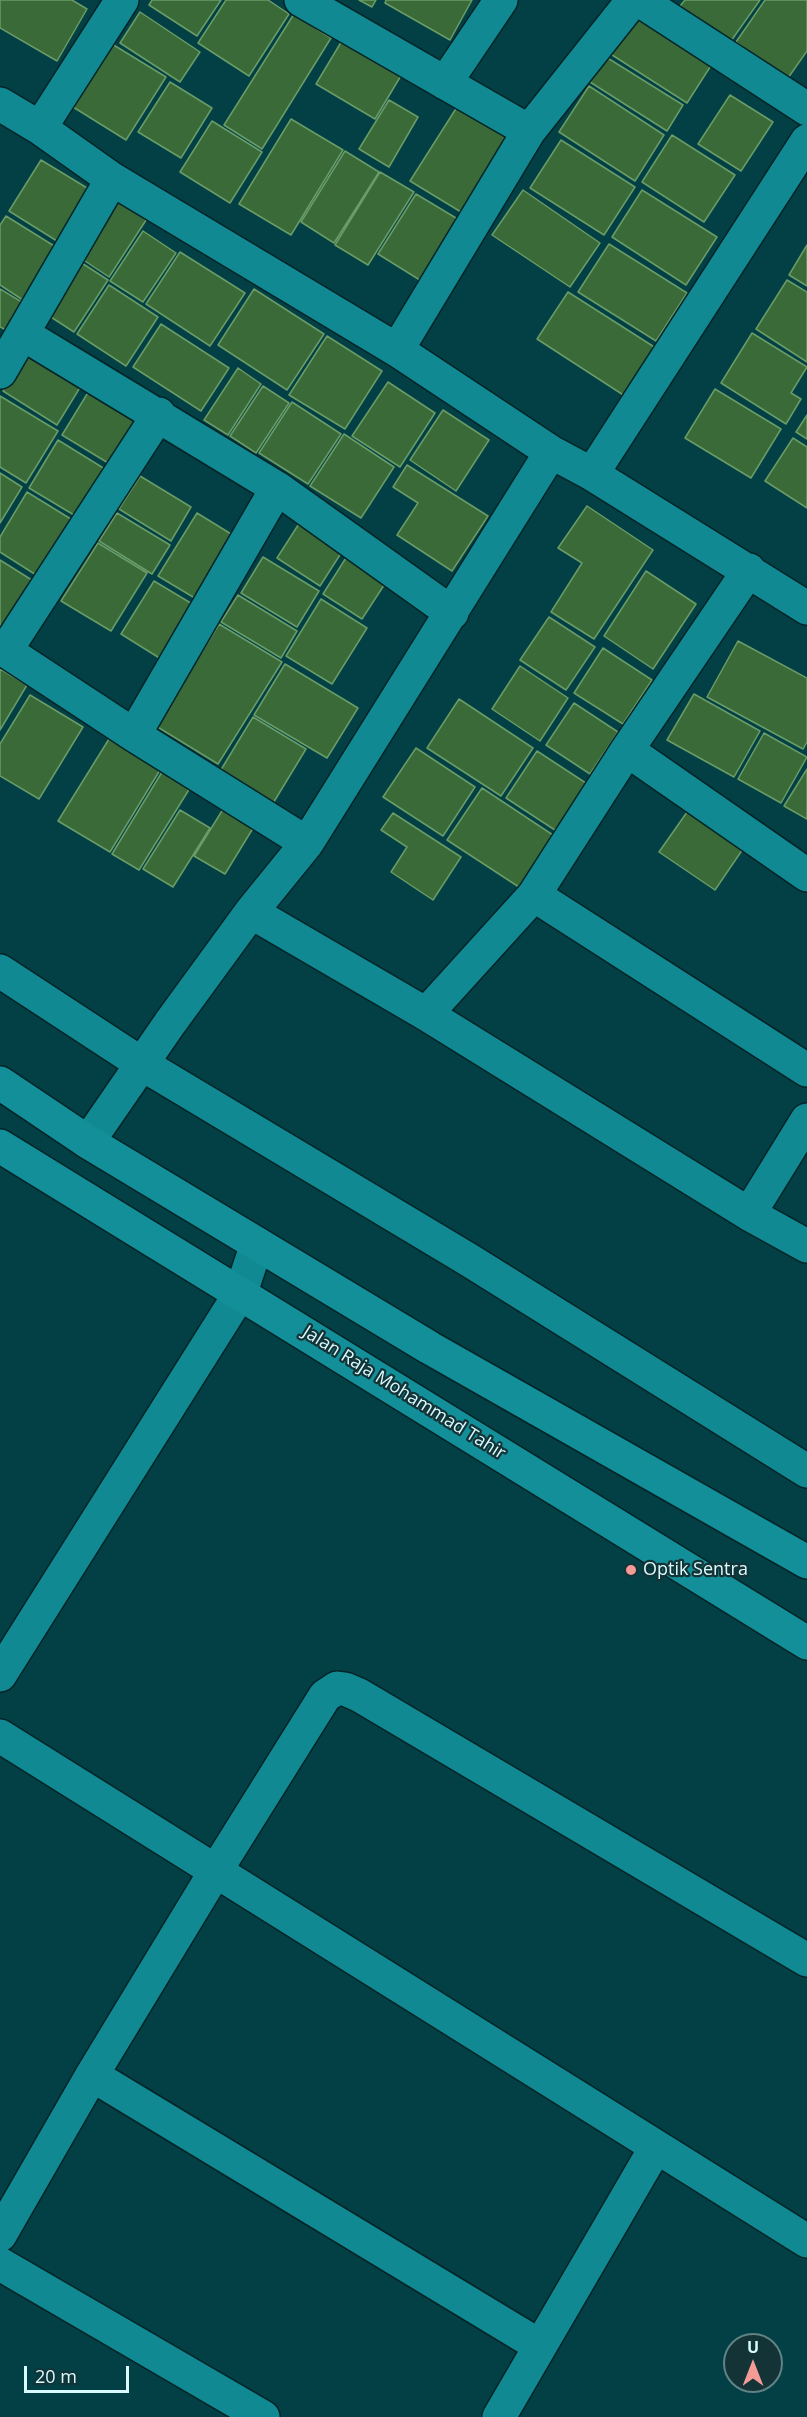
<!DOCTYPE html>
<style>
body{margin:0}
#map{position:relative;width:807px;height:2417px;overflow:hidden;background:#024045;font-family:"Open Sans",sans-serif}
canvas{display:block}
.north{position:absolute;left:723px;top:2333px;width:60px;height:60px;box-sizing:border-box;background:#133336;border:2px solid #618386;border-radius:50%;rotate:0deg;font-size:16px;font-weight:700;line-height:24px;text-align:center;color:#d7fbff}
.north::after{content:'';display:block;margin:auto;width:21px;height:27px;background:#f59b96;clip-path:polygon(50% 0,100% 100%,50% 72%,0 100%)}
.scale{position:absolute;left:24px;top:2366px;width:105px;height:27px;box-sizing:border-box;border:3px solid #d7fbff;border-top:0;padding-left:8px;font-size:18px;line-height:21px;white-space:nowrap;color:#d7fbff;-webkit-text-stroke:4px #133336;paint-order:stroke}
</style>
<div id="map">
<canvas width="807" height="2417"></canvas>
<div class="north">U</div>
<div class="scale">20 m</div>
</div>
<script>
const ctx = document.querySelector('canvas').getContext('2d');
ctx.lineJoin = 'round';
function fill(path, color) { ctx.fillStyle = color; ctx.fill(path, 'evenodd'); }
const poly = rows => new Path2D(rows.map(r => 'M' + r).join(''));
function stroke(path, color, width, dash) { ctx.strokeStyle = color; ctx.lineWidth = width; ctx.lineCap = dash ? 'butt' : 'round'; ctx.setLineDash(dash || []); ctx.stroke(path); }
function write(font, color, halo, rows, align = 'center') {
  ctx.font = font + ' "Open Sans",sans-serif'; ctx.lineWidth = 4.5; ctx.setLineDash([]); ctx.textBaseline = 'middle'; ctx.strokeStyle = halo; ctx.fillStyle = color; for (const [text, x, y, turn = 0] of rows) {
    ctx.save(); ctx.translate(x, y); ctx.rotate((+turn || 0) * Math.PI / 180); ctx.textAlign = isNaN(turn) ? turn : align; if (halo) ctx.strokeText(text, 0, 0); ctx.fillText(text, 0, 0); ctx.restore();
  }
}
const building = poly([
 [0,0,72,0,87,9,57,61,0,28,0,0],
 [152,0,221,0,197,36,149,5,152,0],
 [226,0,268,0,289,14,249,76,198,43,226,0],
 [359,0,376,0,372,7,359,0],
 [386,0,472,0,450,40,385,3,386,0],
 [685,0,760,0,731,41,680,6,685,0],
 [765,0,807,0,807,51,788,78,736,42,765,0],
 [140,12,200,52,180,82,120,43,140,12],
 [294,14,331,38,262,149,224,125,294,14],
 [634,14,712,64,687,103,609,53,634,14],
 [343,39,402,74,375,119,316,84,343,39],
 [112,44,166,77,126,140,73,107,112,44],
 [606,57,683,105,667,131,590,82,606,57],
 [170,82,212,108,181,158,138,132,170,82],
 [589,86,664,135,635,181,559,132,589,86],
 [730,95,773,122,741,171,698,144,730,95],
 [389,100,418,117,389,167,359,149,389,100],
 [457,107,513,141,466,215,410,181,457,107],
 [291,119,343,150,291,235,239,204,291,119],
 [212,121,262,152,230,203,180,172,212,121],
 [672,135,735,175,704,222,642,182,672,135],
 [561,140,635,187,604,235,530,188,561,140],
 [345,151,379,172,334,243,301,222,345,151],
 [41,160,97,194,65,246,9,211,41,160],
 [380,172,414,192,368,265,335,245,380,172],
 [114,190,150,214,109,277,73,253,114,190],
 [523,190,600,243,570,287,492,235,523,190],
 [642,190,717,237,686,285,612,237,642,190],
 [416,194,461,221,423,282,378,254,416,194],
 [6,216,59,249,26,302,0,285,0,225,6,216],
 [143,231,176,253,143,302,110,281,143,231],
 [609,244,687,293,656,341,578,292,609,244],
 [807,245,807,286,789,275,807,245],
 [180,252,245,293,210,346,146,304,180,252],
 [74,258,108,280,74,332,40,310,74,258],
 [787,280,807,292,807,362,756,329,787,280],
 [109,285,158,317,126,366,77,334,109,285],
 [0,289,25,304,8,331,0,327,0,289],
 [254,289,324,334,287,390,218,345,254,289],
 [568,292,659,350,628,398,537,339,568,292],
 [161,324,229,368,201,411,133,367,161,324],
 [752,333,807,367,791,393,801,399,786,424,721,383,752,333],
 [327,336,382,371,345,429,289,395,327,336],
 [30,348,84,381,57,425,3,391,30,348],
 [238,368,261,384,228,435,204,420,238,368],
 [388,382,435,413,400,467,352,436,388,382],
 [92,386,148,420,118,469,62,435,92,386],
 [263,386,289,403,256,453,230,436,263,386],
 [715,389,781,429,751,478,685,438,715,389],
 [0,396,58,431,26,483,0,467,0,396],
 [292,402,341,434,308,484,259,453,292,402],
 [443,410,489,440,456,491,410,460,443,410],
 [807,415,807,439,796,432,807,415],
 [344,434,394,467,361,518,310,486,344,434],
 [793,438,807,447,807,508,765,481,793,438],
 [58,440,113,474,84,521,29,488,58,440],
 [407,465,488,516,452,571,397,535,418,503,393,487,407,465],
 [0,473,22,487,0,523,0,473],
 [140,476,191,507,171,541,119,509,140,476],
 [27,492,79,524,44,580,0,552,0,537,27,492],
 [587,506,653,550,594,639,551,612,582,563,558,548,587,506],
 [117,513,170,545,152,574,99,541,117,513],
 [197,513,236,537,198,600,158,576,197,513],
 [302,519,345,547,320,586,277,558,302,519],
 [98,543,147,573,111,631,61,601,98,543],
 [351,550,390,576,362,619,323,594,351,550],
 [263,557,319,591,297,627,241,593,263,557],
 [0,560,35,582,5,630,0,627,0,560],
 [646,571,696,604,653,669,604,636,646,571],
 [154,581,194,605,161,659,121,634,154,581],
 [238,595,297,631,281,658,221,622,238,595],
 [321,599,367,628,332,684,286,656,321,599],
 [549,617,595,647,566,690,520,660,549,617],
 [219,624,282,662,218,764,156,726,219,624],
 [738,641,807,678,807,742,803,749,707,697,738,641],
 [603,648,652,680,623,724,574,693,603,648],
 [285,664,358,708,327,758,254,715,285,664],
 [520,666,568,698,540,741,492,709,520,666],
 [0,669,27,685,0,730,0,669],
 [694,694,760,731,734,777,667,740,694,694],
 [30,695,83,727,39,799,0,776,0,744,30,695],
 [459,699,533,748,501,796,427,748,459,699],
 [574,703,618,732,590,774,546,745,574,703],
 [253,717,306,749,272,805,219,773,253,717],
 [764,733,807,757,781,803,738,779,764,733],
 [109,739,160,770,110,852,58,821,109,739],
 [416,748,475,787,443,836,383,797,416,748],
 [537,751,592,787,561,834,506,798,537,751],
 [807,769,807,819,784,806,807,769],
 [162,772,190,788,139,870,112,854,162,772],
 [482,788,559,839,525,891,447,840,482,788],
 [692,805,747,843,715,890,659,852,692,805],
 [225,806,255,825,225,874,194,856,225,806],
 [180,810,210,828,173,887,143,869,180,810],
 [393,813,461,857,433,900,391,872,407,847,381,830,393,813]
]);
fill(building, '#396a38');
stroke(building, '#6a9c67', 1.5);
const street = poly([
 [301,0,529,131],
 [639,0,807,109],
 [445,83,501,0],
 [0,104,40,128,112,179,397,350,551,452,592,474,807,608],
 [40,128,122,0],
 [23,334,277,488,452,613],
 [397,350,529,131,633,0],
 [0,372,112,179],
 [592,474,807,141],
 [0,647,134,735,307,843],
 [6,650,159,414],
 [134,735,277,488],
 [627,750,807,875],
 [534,895,807,1070],
 [251,912,426,1014,749,1214,807,1246],
 [0,971,142,1064,469,1260,807,1471],
 [426,1014,534,895,627,750,749,570],
 [88,1142,170,1023,251,912,307,843,551,452],
 [749,1214,807,1120],
 [0,1675,241,1292,257,1244],
 [0,1736,807,2241],
 [92,2075,540,2346],
 [0,2235,92,2075,215,1872,325,1696,337,1688,345,1689,359,1695,807,1960],
 [0,2264,263,2417],
 [499,2417,656,2147]
]);
const secondary = poly([
 [0,1083,88,1142,430,1348,807,1562],
 [0,1146,807,1643]
]);
stroke(street, '#032427', 36);
stroke(secondary, '#032427', 36);
stroke(street, '#118992', 33);
stroke(secondary, '#128f99', 33);
for (const [x, y, r, color] of [
 [631,1570,6,"#f59b96"]
]) { const dot = new Path2D(); dot.arc(x, y, r, 0, 2 * Math.PI); ctx.fillStyle = color; ctx.fill(dot); stroke(dot, '#133336', 2); }
write('18px', '#d7fbff', '#133336', [
 ["Jalan Raja Mohammad Tahir",404,1393,32]
]);
write('18px', '#d7fbff', '#133336', [
 ["Optik Sentra",643,1570]
], 'left');
</script>
